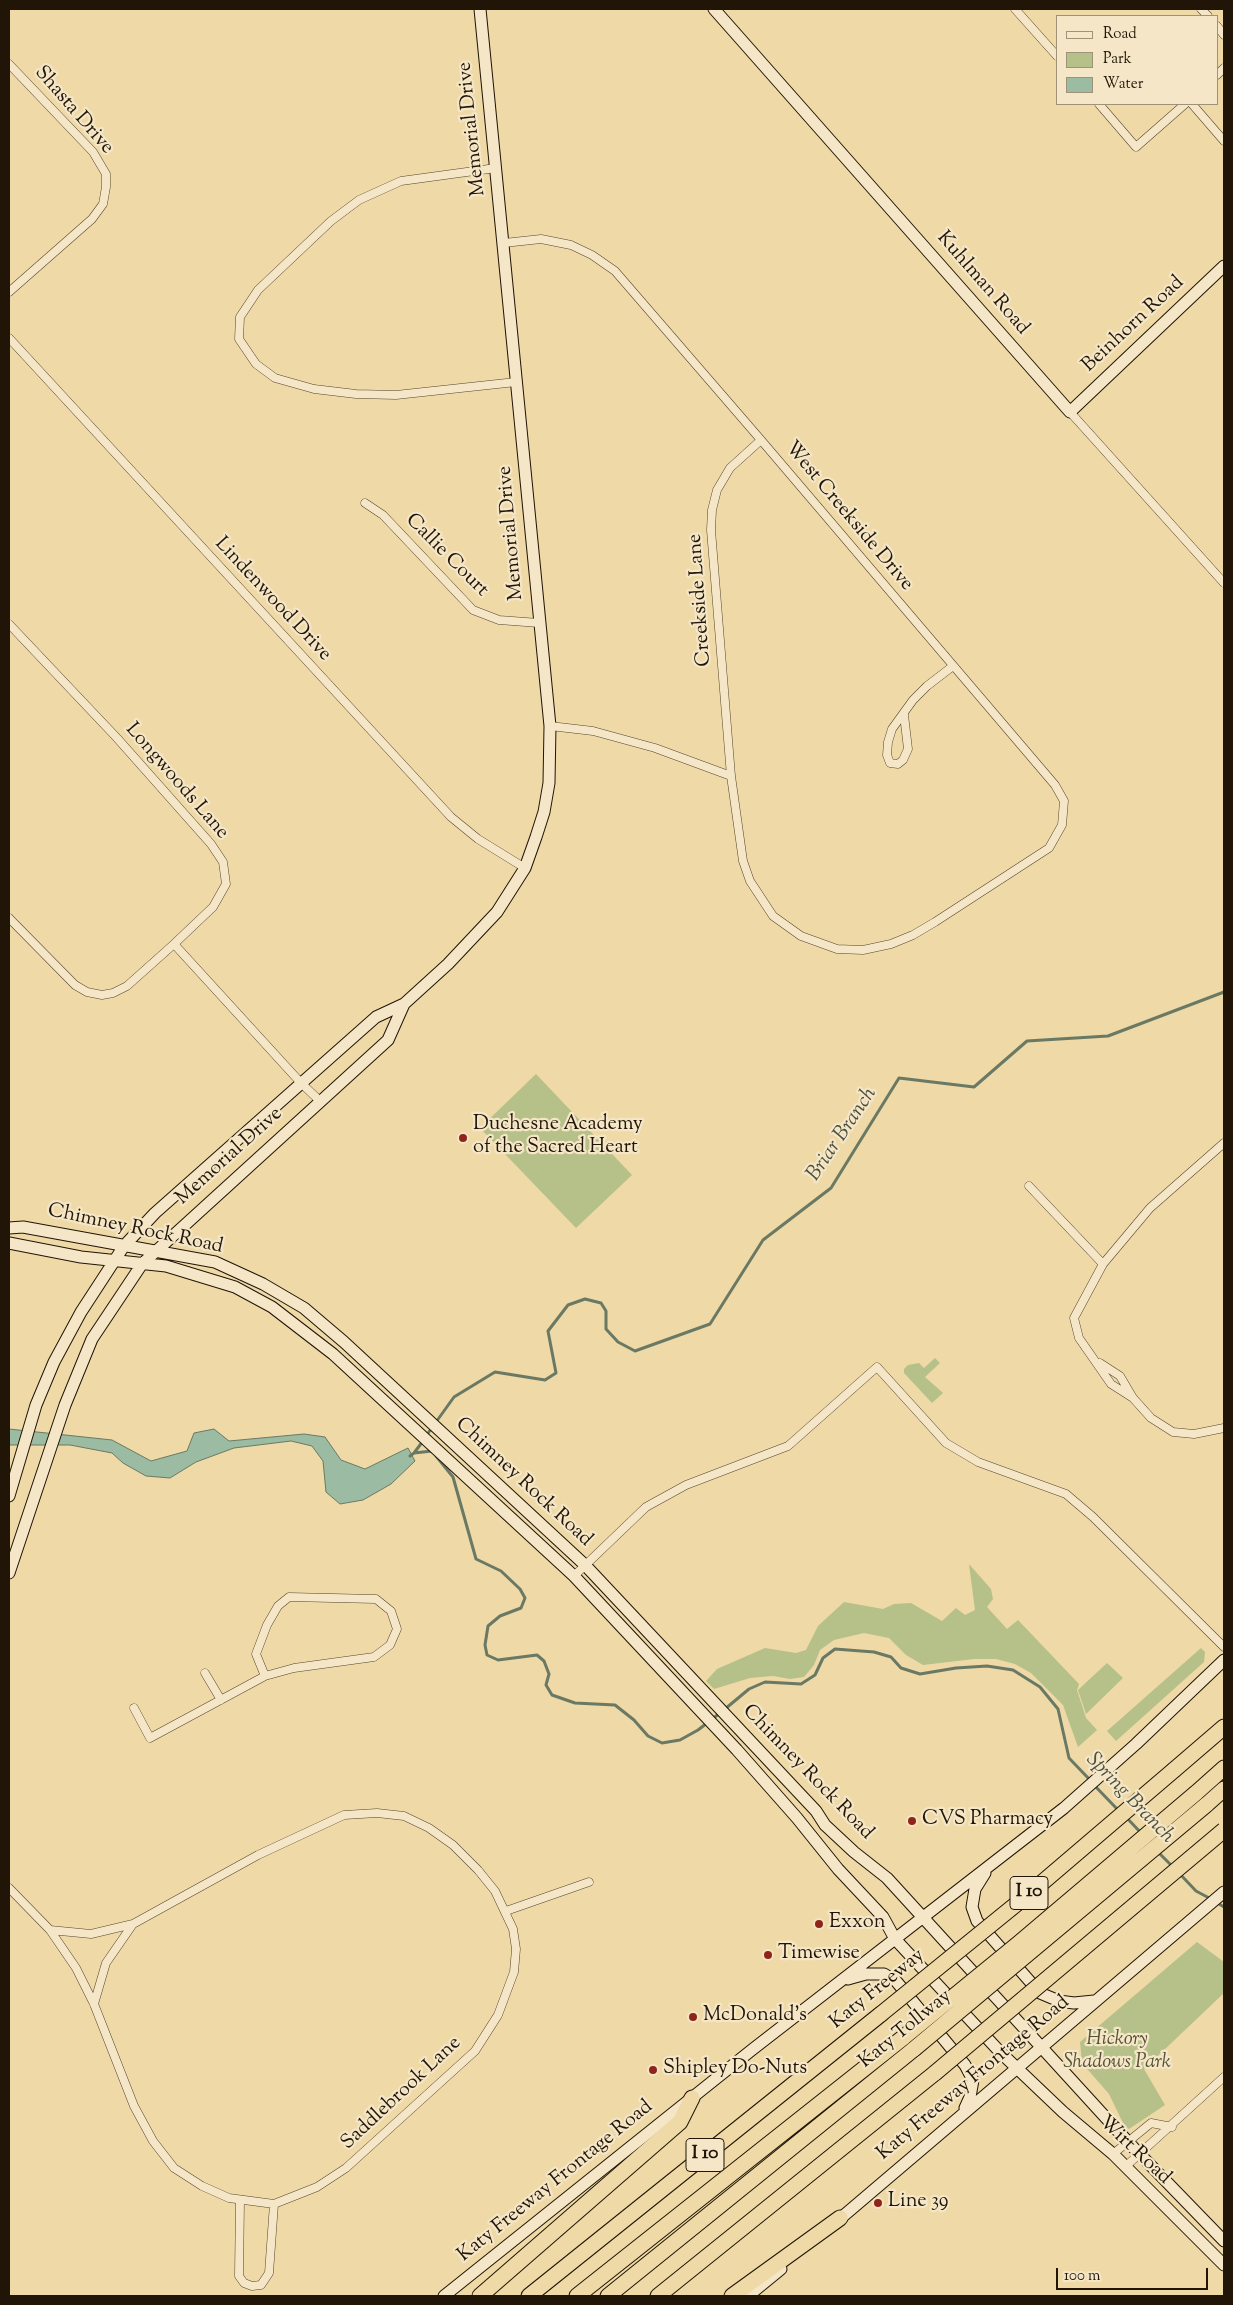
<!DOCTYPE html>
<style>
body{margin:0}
#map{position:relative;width:1233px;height:2305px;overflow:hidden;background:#eed9a7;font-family:"Sorts Mill Goudy",serif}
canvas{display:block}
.frame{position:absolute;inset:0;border:10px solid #201506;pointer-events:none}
.legend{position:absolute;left:1056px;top:15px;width:162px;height:90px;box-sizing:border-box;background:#f4e6c6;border:1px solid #9f9279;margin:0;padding:6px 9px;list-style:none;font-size:15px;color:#201506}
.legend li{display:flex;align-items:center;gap:10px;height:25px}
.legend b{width:25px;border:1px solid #9f9279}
.scale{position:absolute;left:1056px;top:2268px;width:152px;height:22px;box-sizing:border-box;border:2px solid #201506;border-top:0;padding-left:6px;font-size:15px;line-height:18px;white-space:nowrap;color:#201506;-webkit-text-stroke:4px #f4e6c6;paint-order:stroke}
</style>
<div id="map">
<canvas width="1233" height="2305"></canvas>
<div class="frame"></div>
<ul class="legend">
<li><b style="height:6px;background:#f4e6c6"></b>Road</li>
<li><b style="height:14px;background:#b6c089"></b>Park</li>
<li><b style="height:14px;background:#9bbba2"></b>Water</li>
</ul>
<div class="scale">100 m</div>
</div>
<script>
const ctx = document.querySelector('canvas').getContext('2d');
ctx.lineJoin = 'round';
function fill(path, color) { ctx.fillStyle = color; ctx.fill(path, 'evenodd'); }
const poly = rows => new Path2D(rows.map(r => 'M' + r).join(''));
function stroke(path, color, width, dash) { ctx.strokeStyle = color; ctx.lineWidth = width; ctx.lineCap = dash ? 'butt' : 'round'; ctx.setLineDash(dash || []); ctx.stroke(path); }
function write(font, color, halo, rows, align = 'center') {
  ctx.font = font + ' "Sorts Mill Goudy",serif'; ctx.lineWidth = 4.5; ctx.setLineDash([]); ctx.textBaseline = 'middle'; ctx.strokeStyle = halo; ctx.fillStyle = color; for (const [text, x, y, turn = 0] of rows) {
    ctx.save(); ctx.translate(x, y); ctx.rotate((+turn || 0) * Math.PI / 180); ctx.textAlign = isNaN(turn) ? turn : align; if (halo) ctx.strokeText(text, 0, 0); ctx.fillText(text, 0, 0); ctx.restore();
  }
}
fill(poly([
 [536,1074,632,1175,576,1228,480,1128],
 [935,1358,940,1363,925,1377,943,1393,932,1403,904,1373,904,1369,908,1365,919,1363,924,1368],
 [969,1564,991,1589,993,1599,987,1607,1007,1629,1018,1620,1079,1684,1077,1690,1086,1718,1097,1730,1078,1747,1063,1705,1031,1673,1015,1664,996,1659,974,1659,923,1665,906,1655,889,1638,864,1633,834,1640,820,1650,814,1665,804,1677,790,1679,773,1676,750,1678,714,1689,706,1681,717,1669,765,1648,796,1653,806,1650,818,1626,844,1602,883,1609,894,1604,911,1603,942,1621,956,1608,965,1615,975,1610],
 [1201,1648,1205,1652,1204,1662,1116,1741,1107,1731],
 [1107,1663,1123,1678,1086,1714,1078,1690],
 [1197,1942,1224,1962,1224,1993,1144,2069,1165,2105,1129,2129,1124,2125,1109,2094,1082,2063,1080,2042]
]), '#b6c089');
const water = poly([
 [9,1429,112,1440,151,1461,187,1451,194,1433,214,1429,229,1441,304,1434,325,1437,341,1460,365,1469,408,1448,415,1461,391,1484,363,1500,340,1504,326,1492,323,1461,312,1446,291,1441,234,1448,196,1462,170,1478,146,1476,123,1463,112,1453,70,1445,9,1445,9,1429]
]);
fill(water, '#9bbba2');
stroke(water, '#6a7964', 1);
stroke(poly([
 [426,1436,454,1397,495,1372,545,1380,556,1373,548,1331,568,1305,585,1299,601,1303,606,1311,606,1329,618,1342,635,1351,710,1324,763,1240,831,1188,899,1078,974,1087,1027,1041,1108,1036,1224,992],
 [414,1453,423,1441],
 [410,1456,414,1453,432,1451],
 [436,1456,453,1477,476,1559,501,1571,520,1589,525,1598,521,1608,500,1616,488,1626,485,1645,487,1655,498,1660,537,1655,544,1661,549,1674,546,1685,552,1695,575,1703,615,1705,634,1720,648,1736,662,1743,680,1740,698,1730,720,1713],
 [725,1709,749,1689,765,1682,801,1684,815,1675,823,1658,835,1649,874,1652,891,1657,901,1668,920,1674,956,1668,987,1666,1013,1670,1040,1687,1058,1709,1069,1758,1090,1780],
 [1094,1785,1119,1811],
 [1126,1817,1142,1834],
 [1158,1852,1173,1867],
 [1179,1873,1196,1891,1211,1899],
 [1216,1902,1224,1907]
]), '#6a7964', 3);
const street = poly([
 [1015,9,1057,56],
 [1201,9,1208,16],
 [1217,26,1224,35],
 [9,64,93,152,106,174,106,187,103,204,92,219,9,292],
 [1217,75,1224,68],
 [1099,104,1136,147,1185,104],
 [1192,104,1224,141],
 [496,168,401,181,359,200,331,221,258,290,240,317,239,339,256,364,275,378,314,389,356,394,396,395,516,382],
 [504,243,541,239,571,245,592,255,615,271,761,440,1055,785,1064,801,1062,825,1049,848,935,922,913,935,891,944,863,950,837,949,801,936,773,916,750,881,743,861,731,776,711,530,712,510,717,490,730,468,761,440],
 [9,338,451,817,478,839,525,868],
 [1070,412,1224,583],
 [365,503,383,515,473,610,499,620,539,623],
 [9,624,117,738,211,844,223,862,226,884,213,907,174,944,127,986,113,993,102,995,87,992,75,985,9,918],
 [904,715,908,749,903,760,898,764,890,763,887,755,888,742,892,729,913,700,927,686,953,666],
 [550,726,593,731,655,748,731,776],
 [174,944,301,1083,320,1101],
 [1029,1186,1103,1264],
 [1100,1363,1120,1376,1133,1398,1151,1418,1173,1432,1194,1434,1224,1428],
 [1133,1398,1111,1384,1079,1338,1074,1318,1103,1264,1150,1208,1224,1143],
 [574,1576,646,1507,686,1485,788,1446,877,1367,946,1443,978,1462,1066,1494,1093,1517,1224,1647],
 [205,1673,221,1700],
 [134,1708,150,1738,265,1676,294,1668,374,1657,390,1645,397,1629,391,1611,376,1599,289,1597,278,1606,267,1625,256,1654,265,1676],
 [9,1888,50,1930,76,1968,94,2004,134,2106,153,2141,174,2168,202,2186,229,2198,274,2204,317,2187,346,2168,475,2051,498,2015,514,1972,516,1949,513,1929,495,1891,478,1870,453,1845,429,1828,404,1816,377,1813,344,1815,258,1855,133,1924,106,1963,94,2004],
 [506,1911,589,1882],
 [50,1930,91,1934,133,1924],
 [1113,2154,1151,2123,1172,2127],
 [1125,2167,1224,2077],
 [240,2200,239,2276,244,2283,252,2286,261,2285,269,2273,274,2204]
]);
const secondary = poly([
 [714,9,1070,412,1224,266],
 [9,1228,23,1227,215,1262,263,1284,304,1308,344,1342,585,1565,816,1811,825,1825,854,1852,887,1878,1128,2142,1224,2241],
 [9,1243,81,1257,166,1266,235,1287,272,1307,333,1354,574,1576,737,1750,797,1818,838,1869,883,1917,895,1939,1000,2052,1063,2112,1113,2154,1224,2265],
 [9,1496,36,1405,54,1362,81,1312,124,1246,155,1213,376,1017,404,1004,448,964,497,912,525,868,536,837,544,812,549,783,550,726,480,9],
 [9,1573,65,1405,92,1339,142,1264,388,1040,404,1004],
 [985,1873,975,1889,972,1907,977,1921,1040,1993,1059,2001,1074,2003,1094,2001],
 [848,1979,866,1974,884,1974,896,1981,965,2065,973,2080,970,2097,965,2108],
 [835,2223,1224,1892],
 [444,2296,753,2049,1064,1808,1136,1744,1224,1660],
 [748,2296,781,2269]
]);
const highway = poly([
 [1174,1770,1224,1727],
 [1196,1793,1224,1768],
 [1206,1805,1224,1789],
 [480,2296,680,2122,692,2098],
 [529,2296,881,2014],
 [577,2296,904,2037],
 [608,2296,914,2049],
 [658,2296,935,2073],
 [732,2296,840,2218]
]);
stroke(street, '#54462e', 9);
stroke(secondary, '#201506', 13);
stroke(highway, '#201506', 17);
stroke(street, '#f4e6c6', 8);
stroke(secondary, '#f4e6c6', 11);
stroke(highway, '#eed9a7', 15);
const highwayBridge = poly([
 [881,2014,1030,1893,1174,1770],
 [904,2037,1019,1943,1196,1793],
 [914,2049,1206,1805],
 [935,2073,1224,1830]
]);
stroke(highwayBridge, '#201506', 17, []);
stroke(highwayBridge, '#eed9a7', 15);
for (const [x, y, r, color] of [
 [463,1138,5,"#8f2418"],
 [912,1821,5,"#8f2418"],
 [819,1924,5,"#8f2418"],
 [768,1955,5,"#8f2418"],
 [693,2017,5,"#8f2418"],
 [653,2070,5,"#8f2418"],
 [878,2203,5,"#8f2418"]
]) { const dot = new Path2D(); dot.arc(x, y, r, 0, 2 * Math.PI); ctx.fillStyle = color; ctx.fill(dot); stroke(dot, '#f4e6c6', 2); }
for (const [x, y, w] of [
 [1029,1893,38],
 [705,2155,38]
]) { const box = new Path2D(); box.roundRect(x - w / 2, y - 16.5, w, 33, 4); ctx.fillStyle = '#f4e6c6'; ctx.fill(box); stroke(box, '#201506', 1); }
write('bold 19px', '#201506', null, [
 ["I 10",1029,1893],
 ["I 10",705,2155]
]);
write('20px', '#201506', '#f4e6c6', [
 ["Shasta Drive",73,111,49],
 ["Memorial Drive",473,129,-96],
 ["Kuhlman Road",982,284,49],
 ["Beinhorn Road",1134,325,-43],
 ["West Creekside Drive",848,517,50],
 ["Memorial Drive",512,533,-95],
 ["Callie Court",446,556,45],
 ["Lindenwood Drive",272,600,47],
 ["Creekside Lane",701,600,-94],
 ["Longwoods Lane",176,782,49],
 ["Memorial Drive",230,1157,-42],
 ["Chimney Rock Road",135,1230,12],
 ["Chimney Rock Road",523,1483,43],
 ["Chimney Rock Road",807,1773,46],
 ["Katy Freeway",878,1990,-39],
 ["Katy Tollway",906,2030,-39],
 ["Katy Freeway Frontage Road",974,2079,-40],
 ["Saddlebrook Lane",402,2094,-43],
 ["Wirt Road",1134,2151,43],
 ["Katy Freeway Frontage Road",556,2182,-39]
]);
write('20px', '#201506', '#f4e6c6', [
 ["Duchesne Academy",473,1126],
 ["of the Sacred Heart",473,1149],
 ["CVS Pharmacy",922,1821],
 ["Exxon",829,1924],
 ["Timewise",778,1955],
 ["McDonald's",703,2017],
 ["Shipley Do-Nuts",663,2070],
 ["Line 39",888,2203]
], 'left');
write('italic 20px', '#545134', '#f4e6c6', [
 ["Hickory",1117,2041],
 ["Shadows Park",1117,2064]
]);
write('italic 21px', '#4b4f3d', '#f4e6c6', [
 ["Briar Branch",843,1135,-56],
 ["Spring Branch",1129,1799,46]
]);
</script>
